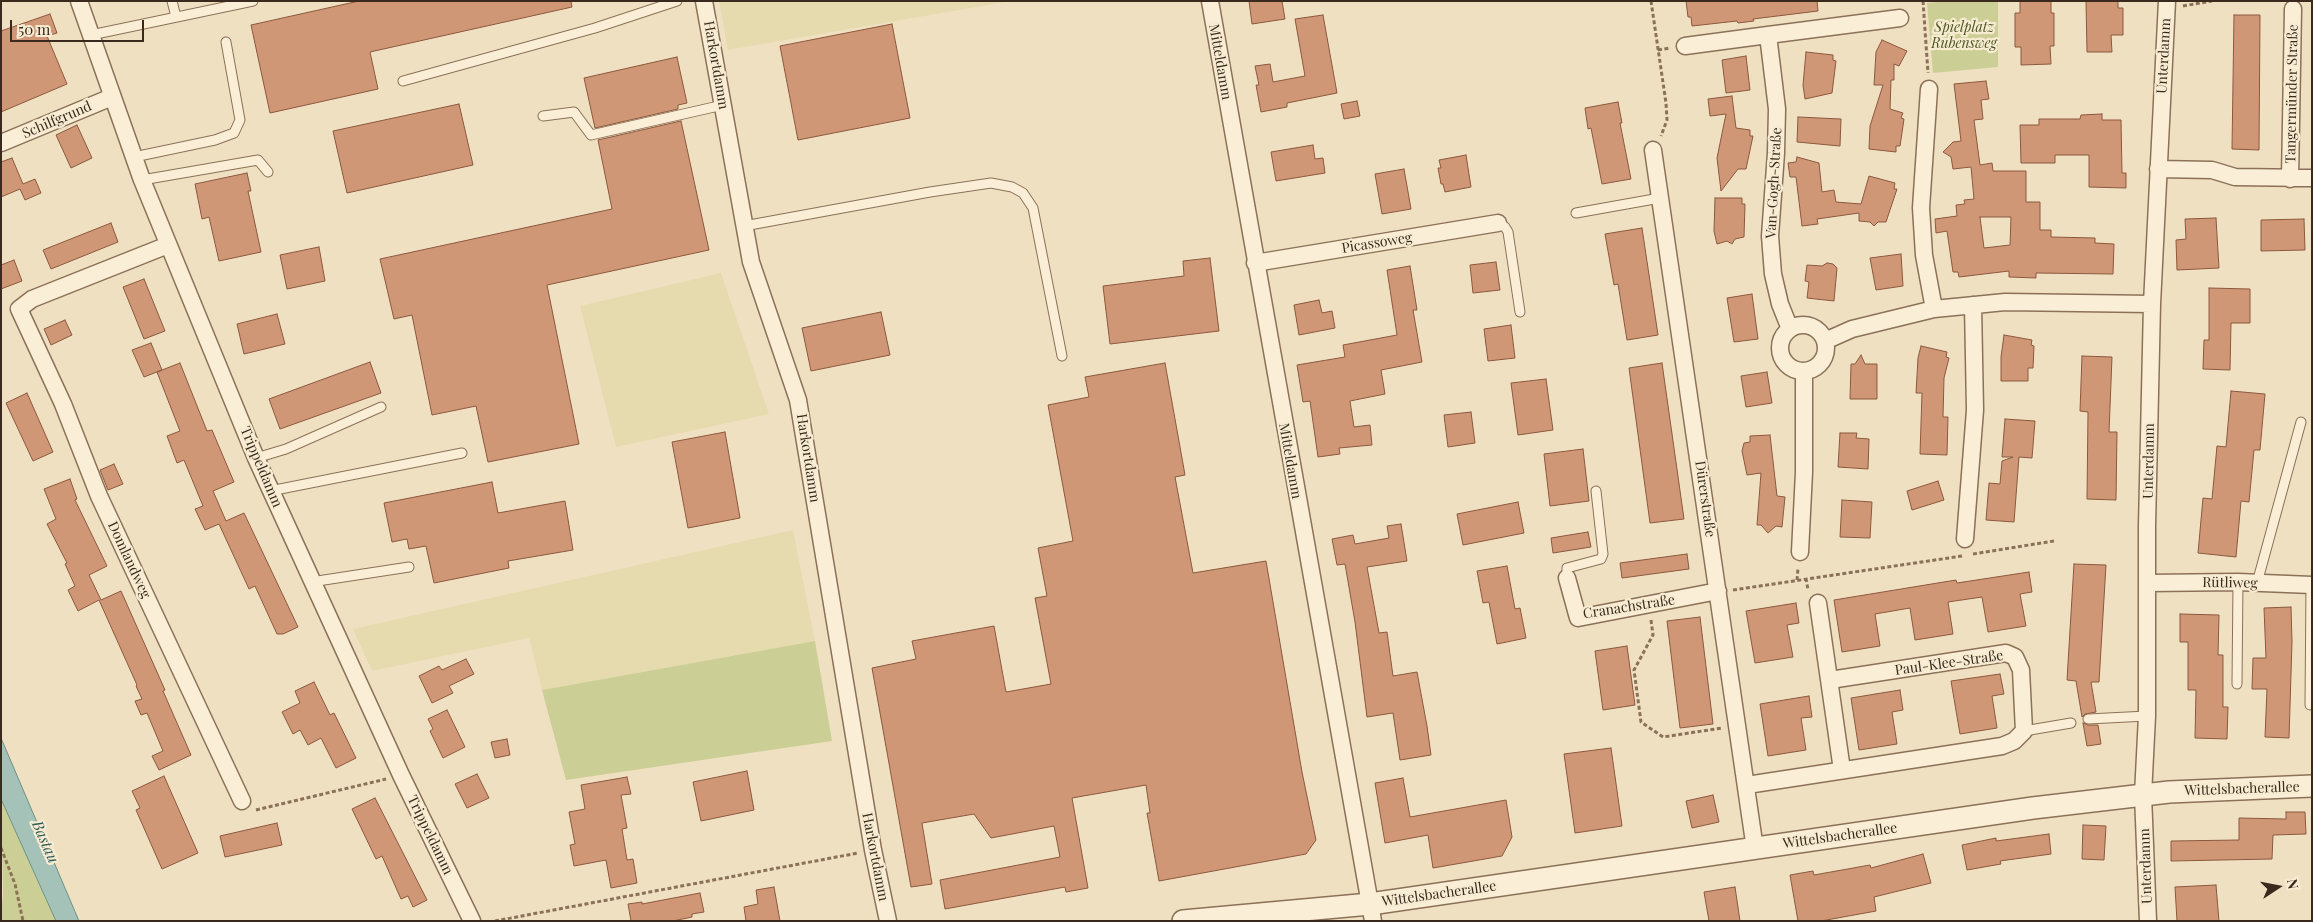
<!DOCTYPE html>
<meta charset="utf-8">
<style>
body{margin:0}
#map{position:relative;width:2313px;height:922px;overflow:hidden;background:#f0e0c2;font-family:"Playfair Display",serif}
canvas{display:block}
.frame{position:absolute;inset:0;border:2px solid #3a2a1d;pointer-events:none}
.north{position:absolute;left:2253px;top:862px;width:50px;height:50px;-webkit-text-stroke:4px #f7ebd2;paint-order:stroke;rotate:79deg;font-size:14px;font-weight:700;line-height:20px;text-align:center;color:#3a2a1d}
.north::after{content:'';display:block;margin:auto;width:18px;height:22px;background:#3a2a1d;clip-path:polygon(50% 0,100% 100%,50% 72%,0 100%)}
.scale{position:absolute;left:10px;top:20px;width:134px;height:22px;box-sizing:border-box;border:2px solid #3a2a1d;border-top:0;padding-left:6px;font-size:15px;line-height:18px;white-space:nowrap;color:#3a2a1d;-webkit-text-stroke:4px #f7ebd2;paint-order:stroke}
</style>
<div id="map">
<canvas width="2313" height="922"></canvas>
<div class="frame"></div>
<div class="north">N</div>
<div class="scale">50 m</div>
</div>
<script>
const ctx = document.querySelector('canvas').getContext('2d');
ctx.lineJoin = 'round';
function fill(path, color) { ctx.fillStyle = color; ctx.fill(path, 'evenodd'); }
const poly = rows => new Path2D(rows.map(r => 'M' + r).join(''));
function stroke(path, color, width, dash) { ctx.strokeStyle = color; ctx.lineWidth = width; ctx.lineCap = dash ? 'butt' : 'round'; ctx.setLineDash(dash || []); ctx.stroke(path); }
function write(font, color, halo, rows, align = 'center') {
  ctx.font = font + ' "Playfair Display",serif'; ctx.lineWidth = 4.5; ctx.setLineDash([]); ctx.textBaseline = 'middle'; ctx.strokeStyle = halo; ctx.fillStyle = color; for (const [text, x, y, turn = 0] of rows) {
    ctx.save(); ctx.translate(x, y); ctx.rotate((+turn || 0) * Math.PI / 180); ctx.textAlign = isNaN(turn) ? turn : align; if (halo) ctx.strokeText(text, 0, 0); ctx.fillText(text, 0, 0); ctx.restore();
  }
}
fill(poly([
 [719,1,1011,1,728,50],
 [721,273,769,414,616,447,580,306],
 [793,530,815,641,542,690,529,638,372,671,353,629]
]), '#e6dbaf');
fill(poly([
 [1946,1,1998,1,1998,67,1933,73,1927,3],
 [815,641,832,741,566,780,542,690],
 [1,799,56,921,1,921,3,892]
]), '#cbcf95');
const water = poly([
 [1,738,42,834,79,921,56,921,1,799,1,738]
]);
fill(water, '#a5c2b8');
stroke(water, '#6b9186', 1);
const building = poly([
 [359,1,571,1,572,7,370,52,378,89,270,113,251,25,359,1],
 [1249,1,1282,1,1285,19,1252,24,1249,1],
 [1686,1,1817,1,1818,11,1753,19,1754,21,1738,23,1737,21,1692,26,1691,17,1688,17,1686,1],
 [2020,1,2051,1,2051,13,2054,13,2054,46,2050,46,2051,64,2021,65,2021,47,2015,47,2015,13,2020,13,2020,1],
 [2086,1,2118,1,2118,8,2123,8,2123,35,2111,35,2112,52,2087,52,2086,1],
 [50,14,57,33,47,36,67,84,1,112,1,31,50,14],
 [1323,15,1337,93,1287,103,1287,107,1261,112,1256,85,1259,85,1255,66,1270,64,1273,82,1305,76,1295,19,1323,15],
 [2234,15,2260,15,2259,150,2232,149,2234,15],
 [892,24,910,118,798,140,780,46,892,24],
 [1882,40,1907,51,1899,66,1894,64,1894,80,1891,80,1890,109,1903,113,1901,118,1904,119,1900,146,1896,146,1896,152,1869,149,1870,126,1883,85,1874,85,1876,52,1882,40],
 [1806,52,1833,55,1833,60,1836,61,1832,93,1805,99,1803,85,1806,52],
 [1746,56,1750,90,1726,93,1722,60,1746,56],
 [677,57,687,103,678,105,678,109,595,128,584,78,677,57],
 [1986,81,1989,99,1981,100,1983,119,1974,120,1980,165,1992,163,1993,171,2026,171,2026,202,2040,202,2040,230,2051,230,2051,237,2095,238,2095,243,2114,244,2113,274,2036,273,2036,278,2009,277,2009,271,1959,277,1958,272,1953,272,1947,231,1936,233,1935,219,1957,216,1956,205,1965,204,1964,200,1974,199,1971,167,1953,169,1951,157,1943,152,1953,142,1961,141,1954,84,1986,81],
 [1980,217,2011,217,2010,245,1984,248,1980,217],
 [1732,96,1736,128,1750,130,1750,136,1753,136,1746,169,1738,169,1721,191,1717,158,1726,114,1710,116,1708,99,1732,96],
 [1357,101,1360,116,1344,119,1341,104,1357,101],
 [1618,102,1622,123,1620,123,1631,179,1602,184,1591,128,1588,129,1585,108,1618,102],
 [459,104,473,165,347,193,333,131,459,104],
 [2102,114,2102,120,2121,120,2122,173,2126,173,2126,188,2089,187,2089,155,2055,155,2055,163,2021,163,2020,125,2039,125,2039,119,2080,119,2081,115,2102,114],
 [1798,117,1841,119,1840,146,1797,142,1798,117],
 [681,121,709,250,547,285,579,444,488,462,476,406,432,415,412,315,394,319,380,259,612,209,598,140,681,121],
 [77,125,92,158,71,168,56,135,77,125],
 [1313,145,1315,159,1323,158,1325,173,1276,181,1271,152,1313,145],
 [1466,155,1471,187,1445,192,1443,184,1441,184,1438,168,1441,168,1439,160,1466,155],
 [1797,157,1819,163,1822,192,1834,190,1836,202,1861,204,1869,176,1895,183,1894,189,1897,189,1886,222,1878,222,1874,226,1870,222,1859,221,1859,213,1817,219,1818,224,1802,226,1796,177,1790,177,1788,163,1796,162,1797,157],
 [12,158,23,184,35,179,41,193,25,200,20,189,1,197,1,162,12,158],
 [1404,169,1411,209,1382,214,1375,174,1404,169],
 [247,173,251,191,248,191,261,252,219,261,209,217,202,219,195,184,247,173],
 [1715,198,1742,198,1742,204,1745,204,1744,237,1735,239,1732,244,1727,241,1717,244,1714,231,1715,198],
 [2216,218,2219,268,2177,270,2176,240,2186,239,2185,219,2216,218],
 [2304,219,2305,250,2261,251,2261,220,2304,219],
 [111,223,118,242,51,269,43,250,111,223],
 [1642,228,1658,335,1627,340,1618,284,1614,285,1605,234,1642,228],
 [319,247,325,281,287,289,280,255,319,247],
 [1901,254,1903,286,1876,290,1870,258,1901,254],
 [1210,258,1219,331,1110,344,1103,286,1184,276,1183,261,1210,258],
 [14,260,22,281,1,289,1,265,14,260],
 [1496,262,1500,290,1473,293,1470,265,1496,262],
 [1827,263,1833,264,1837,268,1834,301,1807,298,1809,282,1805,281,1807,265,1822,266,1827,263],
 [1410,266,1417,310,1413,310,1422,362,1381,370,1385,394,1350,401,1354,427,1370,425,1372,445,1339,448,1340,454,1318,457,1310,401,1303,402,1297,365,1345,357,1343,345,1397,335,1387,270,1410,266],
 [144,279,165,331,144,339,123,287,144,279],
 [2209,288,2250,289,2250,323,2231,323,2230,370,2203,369,2204,340,2209,340,2209,288],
 [1752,294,1758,339,1734,342,1727,298,1752,294],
 [1319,300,1322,313,1332,311,1335,328,1299,335,1294,305,1319,300],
 [881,312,890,355,811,371,802,328,881,312],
 [277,314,285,344,244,354,237,324,277,314],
 [65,320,72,335,51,345,44,329,65,320],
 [1511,325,1515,358,1488,361,1484,329,1511,325],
 [2004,335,2032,340,2031,345,2034,346,2033,368,2028,368,2028,381,2001,381,2001,357,2004,335],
 [151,343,162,370,144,377,132,350,151,343],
 [1921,346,1947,352,1946,357,1949,358,1944,378,1943,417,1948,417,1947,455,1920,454,1922,393,1916,393,1918,358,1921,346],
 [1861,355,1865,364,1877,364,1877,399,1850,399,1851,364,1855,364,1861,355],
 [2082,356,2112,357,2109,432,2117,432,2116,500,2087,499,2088,412,2080,411,2082,356],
 [370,362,381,393,280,429,269,399,370,362],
 [180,363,207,431,212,430,234,482,213,491,226,521,244,513,298,627,283,634,277,634,255,586,249,589,219,524,205,530,195,509,203,506,184,460,177,463,167,436,180,431,157,372,180,363],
 [1165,363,1185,475,1175,477,1193,573,1266,561,1302,772,1316,840,1306,854,1159,881,1147,813,1150,813,1146,785,1072,798,1088,888,1066,892,1065,887,945,909,940,880,1060,857,1054,826,991,838,974,814,922,823,932,884,911,887,872,668,916,659,912,641,994,626,1006,692,1051,684,1035,598,1047,596,1038,548,1073,541,1048,405,1089,397,1085,377,1165,363],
 [1662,363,1684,519,1650,523,1629,368,1662,363],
 [1767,372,1772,403,1746,407,1741,376,1767,372],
 [1546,379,1553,430,1518,435,1511,383,1546,379],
 [2231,391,2265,394,2260,450,2254,450,2249,502,2241,501,2236,557,2198,553,2203,498,2212,499,2217,446,2226,447,2231,391],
 [27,393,53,452,33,461,6,403,27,393],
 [1471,412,1475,443,1448,447,1444,415,1471,412],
 [2005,419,2035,421,2032,458,2019,457,2014,522,1986,520,1989,483,2000,484,2002,461,2013,457,2002,457,2005,419],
 [725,432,740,518,688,528,672,442,725,432],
 [1840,433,1857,433,1856,438,1869,439,1868,469,1838,467,1840,433],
 [1770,435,1777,496,1785,497,1782,527,1776,526,1768,533,1761,525,1757,525,1761,473,1747,475,1742,451,1744,443,1750,442,1750,436,1770,435],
 [1583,449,1589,501,1550,506,1544,454,1583,449],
 [114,464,123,484,108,490,100,470,114,464],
 [70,479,77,499,75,500,107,566,89,575,101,600,121,591,165,690,163,691,191,755,159,770,152,756,163,751,147,713,141,715,135,701,142,699,136,686,137,685,99,600,78,611,68,590,75,586,65,564,67,563,47,524,56,519,44,489,70,479],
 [1938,481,1944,500,1912,510,1907,491,1938,481],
 [492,482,498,513,565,501,573,550,508,561,509,568,434,583,426,546,409,549,407,539,392,542,384,503,492,482],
 [1842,500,1872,502,1870,538,1840,537,1842,500],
 [1518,502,1524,533,1463,545,1457,514,1518,502],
 [1401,524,1407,561,1367,567,1379,633,1387,632,1393,676,1417,672,1427,726,1431,755,1400,760,1393,713,1367,717,1355,622,1345,564,1337,565,1332,539,1353,535,1355,544,1389,538,1387,526,1401,524],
 [1588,532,1591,547,1553,553,1551,538,1588,532],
 [1687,554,1689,569,1622,578,1620,563,1687,554],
 [2074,564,2106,565,2099,682,2091,682,2096,712,2085,714,2082,717,2076,681,2067,680,2074,564],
 [1507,566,1515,609,1520,608,1526,638,1497,644,1489,602,1483,603,1477,571,1507,566],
 [2029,572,2032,592,2020,594,2026,626,1988,632,1982,597,1948,602,1953,634,1915,640,1910,608,1875,614,1880,646,1842,652,1834,600,1956,580,1957,583,2029,572],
 [1796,603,1799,623,1787,625,1793,657,1755,663,1746,611,1796,603],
 [2291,607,2292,642,2289,738,2265,737,2267,689,2252,689,2253,658,2266,658,2264,608,2291,607],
 [2180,614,2219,615,2218,655,2223,655,2223,707,2228,707,2227,739,2195,738,2196,690,2188,690,2188,642,2180,642,2180,614],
 [1700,617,1713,724,1680,728,1667,621,1700,617],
 [1627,646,1635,705,1603,710,1595,651,1627,646],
 [466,659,474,674,449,686,453,693,432,703,419,676,439,666,442,670,466,659],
 [2000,674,2004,694,1992,696,1997,728,1960,734,1951,681,2000,674],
 [314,682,330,715,334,713,356,758,336,768,321,738,308,745,300,730,293,734,282,712,300,703,295,691,314,682],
 [1900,690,1903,710,1892,712,1897,744,1859,750,1851,698,1900,690],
 [1809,696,1812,717,1801,718,1806,750,1768,756,1760,704,1809,696],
 [447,710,465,747,443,758,430,731,433,729,428,719,447,710],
 [2083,723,2088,725,2098,725,2101,744,2087,746,2083,723],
 [507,739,510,755,495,758,491,742,507,739],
 [1611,748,1622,826,1575,833,1564,754,1611,748],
 [747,771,754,810,701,821,693,782,747,771],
 [477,774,489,798,467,808,455,784,477,774],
 [164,776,198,853,162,869,136,810,140,808,132,791,164,776],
 [627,777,631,794,621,795,627,828,622,829,627,860,633,859,637,883,611,888,606,860,574,866,570,845,575,844,569,812,585,809,581,785,627,777],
 [1403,778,1410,817,1506,800,1512,837,1502,856,1433,868,1428,835,1385,843,1375,783,1403,778],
 [1713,795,1719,822,1692,828,1686,801,1713,795],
 [375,798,427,900,413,907,408,896,401,899,382,856,376,859,352,809,375,798],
 [2286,812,2305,812,2306,834,2273,835,2272,859,2171,861,2171,841,2239,840,2239,818,2286,819,2286,812],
 [277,823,282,845,225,857,220,836,277,823],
 [2083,825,2106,826,2104,860,2082,859,2083,825],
 [2049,834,2051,854,2000,861,2001,864,1967,870,1962,845,1996,838,1996,841,2049,834],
 [1923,854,1931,883,1874,897,1876,911,1821,921,1798,921,1790,875,1813,871,1814,875,1870,865,1871,868,1923,854],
 [2216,885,2219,921,2177,921,2175,887,2216,885],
 [774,887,780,921,746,921,744,907,758,904,756,890,774,887],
 [1735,887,1740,921,1709,921,1704,892,1735,887],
 [700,893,704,912,692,914,692,917,673,921,631,921,628,904,642,902,642,904,700,893]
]);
fill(building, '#d09776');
stroke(building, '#8b583d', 1);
const service = poly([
 [172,1,176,17],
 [91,35,253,1],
 [403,81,595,28,677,1],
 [543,116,574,112,591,135,723,105],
 [134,157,215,140,234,133,240,120,226,42],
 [142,180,258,160,268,172],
 [1576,213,1660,198],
 [1498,223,1505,227,1508,232,1520,312],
 [744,226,930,192,991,183,1012,187,1023,193,1033,208,1062,356],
 [256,458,286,449,381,407],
 [270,491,462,453],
 [1567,578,1567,568,1601,559,1603,554,1596,491],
 [311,582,409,567],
 [2257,583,2301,422],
 [2237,684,2238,582],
 [2310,705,2311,585],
 [2088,719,2147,716],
 [2024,731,2071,723]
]);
const minor = poly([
 [79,1,142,180,256,458,401,775,472,921],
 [704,1,751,262,798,400,873,850,888,921],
 [1210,1,1373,921],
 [1685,46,1768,35],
 [1929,89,1921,208,1924,255,1934,309],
 [1,143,112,97],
 [1653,150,1755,849],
 [2158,169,2212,170,2235,177,2312,178],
 [2290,179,2293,9],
 [168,245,32,299,19,309,63,404,99,496,242,801],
 [1255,263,1498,223],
 '1780 348a23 23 0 1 1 46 0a23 23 0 1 1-46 0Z',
 [1790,329,1780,304,1773,274,1770,236,1776,153,1777,109,1768,35,1900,18],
 [1825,341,1852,329,1934,309,2005,302,2152,304],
 [1965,539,1975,410,1973,305],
 [1800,552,1804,472,1804,371],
 [1567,578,1578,618,1718,591],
 [2148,583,2238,582,2312,585],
 [1818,603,1842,770],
 [1747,785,2002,746,2014,741,2024,731,2021,670,2015,657,2006,653,1830,680],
 [2148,921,2143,795,2147,716,2147,526,2152,304,2167,1]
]);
const tertiary = poly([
 [1183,921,1370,904,2033,808,2169,792,2312,786]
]);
stroke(service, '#8b7158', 11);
stroke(minor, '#8b7158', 19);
stroke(tertiary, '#8b7158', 24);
stroke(poly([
 [1651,1,1666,103,1667,120,1661,136],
 [1923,1,1928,73],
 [2183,6,2212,1],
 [1658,50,1670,48],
 [1973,554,2054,541],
 [1806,578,1808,590],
 [1797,580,1798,568],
 [1733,590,1962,556],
 [1651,620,1653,635,1634,670,1641,722,1663,737,1722,728],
 [256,810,386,779],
 [1,848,15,884,23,921],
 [495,921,858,853]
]), '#8b7158', 3, [4, 2.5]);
stroke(service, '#faeed6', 9);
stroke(minor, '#faeed6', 16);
stroke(tertiary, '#faeed6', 21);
write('italic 14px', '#4d5723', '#f7ebd2', [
 ["Spielplatz",1964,28],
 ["Rubensweg",1964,44]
]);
write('14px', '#3a2a1d', '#f7ebd2', [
 ["Unterdamm",2164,56,-87],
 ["Mitteldamm",1220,62,80],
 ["Harkortdamm",716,65,80],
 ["Tangermünder Straße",2292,94,-89],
 ["Schilfgrund",57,120,-23],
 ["Van-Gogh-Straße",1774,183,-87],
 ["Picassoweg",1377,243,-9],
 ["Harkortdamm",808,458,81],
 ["Mitteldamm",1290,461,80],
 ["Unterdamm",2149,461,-89],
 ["Trippeldamm",261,467,67],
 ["Dürerstraße",1705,499,82],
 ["Domlandweg",129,560,65],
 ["Rütliweg",2230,583,1],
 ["Cranachstraße",1629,607,-9],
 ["Paul-Klee-Straße",1949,663,-8],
 ["Wittelsbacherallee",2242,789,-2],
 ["Trippeldamm",430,835,64],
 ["Wittelsbacherallee",1840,836,-8],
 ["Harkortdamm",875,857,79],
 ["Unterdamm",2146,866,-92],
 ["Wittelsbacherallee",1439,894,-8]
]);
write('italic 15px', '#2c5a55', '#f7ebd2', [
 ["Bastau",45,842,66]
]);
</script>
